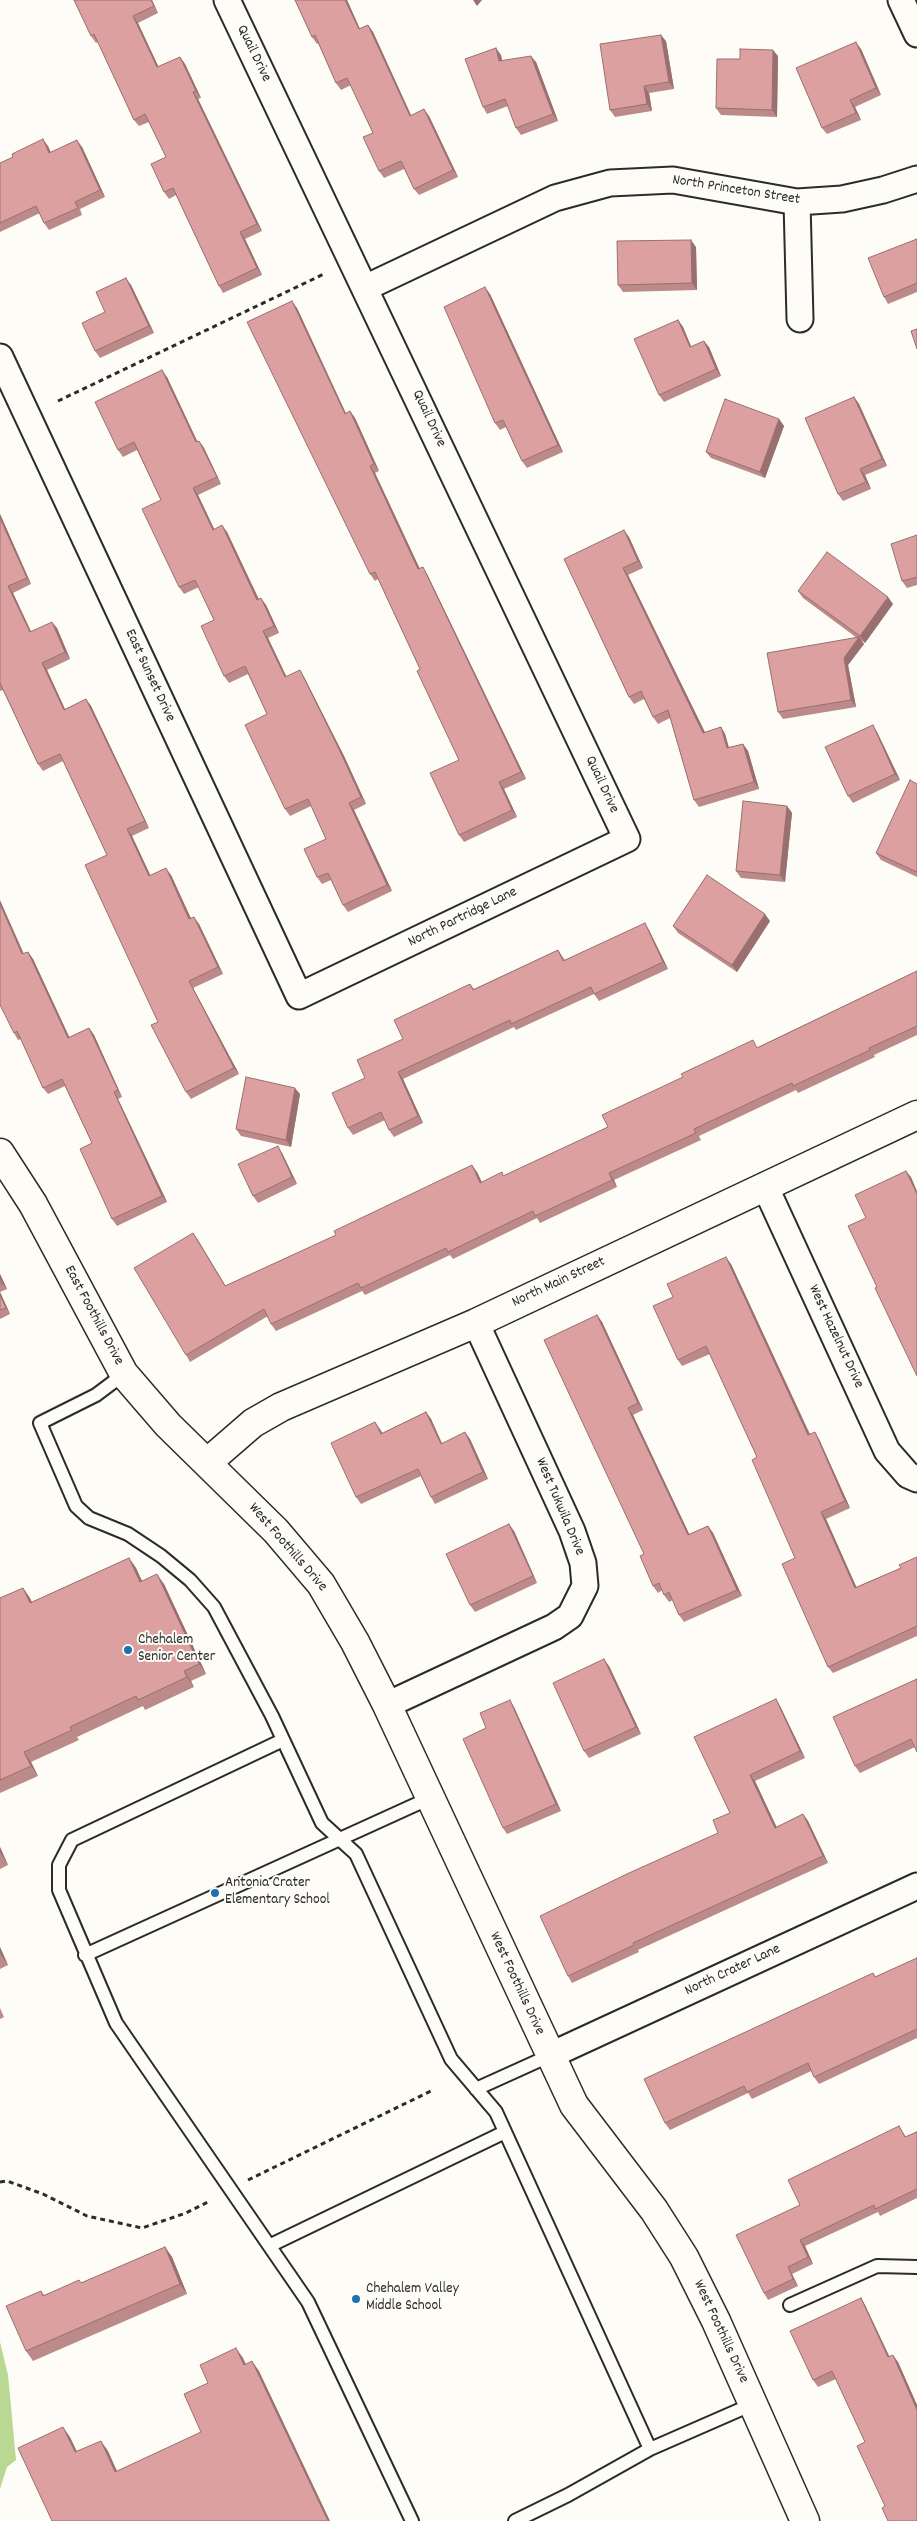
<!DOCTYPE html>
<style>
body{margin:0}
canvas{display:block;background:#fdfcf7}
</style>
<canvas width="917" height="2521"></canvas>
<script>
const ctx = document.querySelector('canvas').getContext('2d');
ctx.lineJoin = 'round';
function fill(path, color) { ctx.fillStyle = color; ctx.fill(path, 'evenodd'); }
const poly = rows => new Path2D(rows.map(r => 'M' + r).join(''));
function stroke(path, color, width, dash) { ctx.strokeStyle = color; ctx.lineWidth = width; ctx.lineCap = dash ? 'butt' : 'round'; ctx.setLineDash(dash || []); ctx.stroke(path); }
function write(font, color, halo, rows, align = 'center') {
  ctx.font = font + ' Dekko,sans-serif'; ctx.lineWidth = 4; ctx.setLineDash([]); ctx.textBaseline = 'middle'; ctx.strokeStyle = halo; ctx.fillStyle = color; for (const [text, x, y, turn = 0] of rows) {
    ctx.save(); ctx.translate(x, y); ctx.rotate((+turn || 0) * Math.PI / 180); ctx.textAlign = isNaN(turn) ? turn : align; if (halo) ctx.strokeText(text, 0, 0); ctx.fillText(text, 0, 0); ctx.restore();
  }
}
fill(poly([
 [0,2342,8,2375,16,2460,7,2467,0,2489]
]), '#b9d891');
const service = poly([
 [124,1374,96,1395,40,1423,76,1506,89,1518,128,1534,161,1556,190,1580,214,1607,272,1716,322,1823,356,1854,451,2059,496,2112,650,2449],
 [283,1740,72,1840,59,1865,59,1890,116,2023,308,2302,412,2521],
 [85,1955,430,1798],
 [476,2089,549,2056],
 [271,2245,505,2132],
 [790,2305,877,2266,917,2267],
 [515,2521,568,2495,650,2449,753,2404]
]);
const minor = poly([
 [901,0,917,34],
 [797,202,800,319],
 [365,288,555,198,610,183,673,180,797,202,842,199,883,190,917,179],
 [0,357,299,996,627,839,227,0],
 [765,1186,887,1451,908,1475,917,1479],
 [387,1705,554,1627,570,1616,585,1586,583,1563,572,1531,476,1323],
 [549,2056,917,1886]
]);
const tertiary = poly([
 [0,1153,33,1204,124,1374,168,1425,276,1531,321,1584,355,1642,387,1705,574,2105,654,2210,684,2257,716,2321,805,2521],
 [208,1462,253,1423,281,1407,476,1323,917,1115]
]);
stroke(service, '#2b2b2b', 16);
stroke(minor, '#2b2b2b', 29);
stroke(tertiary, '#2b2b2b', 31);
stroke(poly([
 [58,401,326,273],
 [248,2180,431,2091],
 [0,2182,7,2181,43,2194,87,2216,142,2228,186,2213,210,2201]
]), '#2b2b2b', 3, [5, 4]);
stroke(service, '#fdfcf7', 12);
stroke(minor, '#fdfcf7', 25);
stroke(tertiary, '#fdfcf7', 28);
fill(poly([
 [152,0,158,13,138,23,158,67,180,57,185,64,201,98,198,99,262,231,245,239,262,275,223,293,219,286,176,195,169,199,164,192,166,157,149,122,139,126,134,120,98,42,96,43,91,36],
 [295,0,347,0,360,29,368,25,373,32,411,115,429,116,458,177,419,195,414,189,404,169,384,178,379,171,373,133,351,85,341,90,336,83,318,43,317,44,312,37],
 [666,41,674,89,649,93,652,111,615,117,610,110],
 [861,49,881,95,855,107,861,120,827,134,822,128],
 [501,55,502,60,536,62,558,121,521,135,516,128,508,106,487,114,483,107],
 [778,56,777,117,721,115,716,108,740,59],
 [48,146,51,153,82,147,105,197,80,209,82,215,49,230,44,223,40,213,0,232,0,163],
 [917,239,917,292,888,304,884,297],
 [696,247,697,290,623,292,618,285],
 [131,285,154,333,100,358,95,351],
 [490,294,563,452,527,468,522,461,506,427,500,430,495,423],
 [297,308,346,413,350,411,355,418,379,471,375,473,420,569,427,574,526,779,504,789,517,817,464,842,459,835,459,760,420,669,378,579,375,581,370,574],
 [678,320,683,327,691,346,709,347,721,376,664,402,659,395],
 [167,377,197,442,199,441,204,448,221,484,198,495,214,529,227,532,259,599,266,605,279,633,268,638,286,676,304,677,344,756,366,804,354,810,392,891,348,912,343,905,331,880,322,884,317,877,326,839,311,806,290,816,285,809,267,714,248,674,229,683,224,676,214,620,199,587,184,594,179,587,161,500,137,450,123,457,118,450],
 [854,397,859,404,887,466,865,475,871,489,843,501,838,494],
 [779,419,784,426,765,478,711,458,706,452],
 [0,514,31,584,13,593,31,631,57,628,70,659,47,670,65,709,86,699,91,706,149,828,132,836,150,875,171,875,191,918,199,924,223,974,193,988,239,1074,191,1099,186,1092,158,1022,107,855,63,761,43,771,38,764,3,690,0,691],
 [917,535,917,585,907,588,902,581],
 [629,537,643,568,628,575,705,732,721,727,725,734,729,748,743,744,748,751,759,789,699,807,694,800,670,718,658,724,653,717,644,699,634,704,629,697,564,559],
 [798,591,893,604,865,643,861,640,864,644,848,665,856,707,783,719,778,712,857,638,803,598],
 [877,732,900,780,853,803,848,796],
 [917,784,917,877,881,860,876,853],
 [787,806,792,813,785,882,741,878,736,871],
 [770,921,737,972,678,933,673,926],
 [649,930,668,969,599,1001,594,994,516,1030,514,1027,403,1079,423,1123,394,1137,389,1130,385,1120,353,1135,348,1128,365,1078,403,1039,470,984,474,989,558,950,565,960],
 [28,952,33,959,69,1037,89,1028,94,1035,122,1097,118,1099,167,1202,117,1226,112,1219,92,1143,65,1086,48,1094,43,1088,21,1039,18,1040,14,1033,24,954],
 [917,971,917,1035,874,1055,875,1057,798,1093,796,1090,699,1136,701,1140,614,1180,617,1187,540,1223,537,1218,453,1259,450,1255,365,1295,362,1291,276,1331,271,1324,268,1316,190,1362,186,1355,193,1233,225,1286,477,1172,482,1182,504,1176,608,1127,758,1047],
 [300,1094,291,1147,241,1136,236,1129],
 [282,1153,297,1184,258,1203,253,1196],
 [731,1264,810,1434,819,1439,850,1508,826,1519,856,1587,901,1568,917,1557,917,1636,833,1673,828,1667,795,1558,757,1457,710,1354,682,1366,678,1360,673,1297],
 [0,1274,7,1289,0,1292,10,1314,0,1319],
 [597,1315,602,1322,643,1410,633,1415,689,1534,708,1526,713,1533,742,1596,684,1622,679,1615,673,1600,669,1602,664,1595,662,1590,658,1593,653,1586,644,1554],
 [426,1412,431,1419,442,1443,470,1439,488,1479,435,1504,431,1497,421,1476,361,1504,356,1497,380,1429,382,1433],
 [514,1531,537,1583,475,1612,470,1605],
 [129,1558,136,1568,142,1581,164,1584,206,1674,191,1681,194,1687,145,1710,143,1706,77,1737,79,1740,31,1762,38,1776,0,1793,0,1598,23,1588,32,1602],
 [609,1666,641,1734,589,1758,584,1751],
 [917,1679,915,1747,860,1773,855,1766],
 [776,1699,780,1706,805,1758,755,1781,776,1827,803,1814,808,1821,828,1863,638,1950,639,1952,572,1983,568,1976,718,1833,730,1813],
 [514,1707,561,1811,507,1834,503,1828],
 [0,1847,8,1865,0,1869],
 [0,1947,8,1965,0,1969],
 [917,1958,917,2038,819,2084,814,2077,811,2071,752,2099,748,2093,670,2130,665,2123,873,1973,876,1977],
 [0,2008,4,2017,0,2019],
 [899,2126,906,2137,917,2131,917,2198,880,2216,878,2212,805,2246,813,2264,792,2274,798,2286,768,2300,764,2293,800,2205],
 [165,2247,172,2257,187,2294,33,2361,26,2351,41,2291,44,2295,81,2283],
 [861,2298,865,2305,889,2357,898,2362,917,2405,917,2521,885,2506,865,2442,836,2379,818,2387,813,2380]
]), '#bc8a89');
fill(poly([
 [151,0,152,0,158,13,154,6],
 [345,0,347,0,363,36,359,29],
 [473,0,482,0,477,6],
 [133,16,138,23,162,74,157,67],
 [368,25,373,32,414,122,410,116],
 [661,35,666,41,674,89,669,82],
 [856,42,861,49,881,95,876,88],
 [496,48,501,55,503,68,499,61],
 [773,50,778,56,777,117,772,110],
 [531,56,536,62,558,121,553,114],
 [180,57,185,64,201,98,196,91],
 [644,86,649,93,652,111,647,104],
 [193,92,198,99,262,231,257,224],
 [850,100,855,107,861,120,856,113],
 [424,109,429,116,458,177,453,170],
 [43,139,48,146,54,160,49,153],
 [77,140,82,147,105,197,100,190],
 [240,232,245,239,262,275,257,268],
 [691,240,696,247,697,290,692,283],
 [126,278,131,285,154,333,149,326],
 [485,287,490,294,563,452,558,445],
 [292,301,297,308,349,421,345,414],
 [678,320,683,327,694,354,690,347],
 [704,341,709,347,721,376,716,369],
 [162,370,167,377,201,449,196,442],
 [854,397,859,404,887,466,882,459],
 [350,411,355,418,379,471,374,464],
 [779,419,784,426,765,478,760,472],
 [199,441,204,448,221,484,217,477],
 [370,466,375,473,423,576,418,569],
 [860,469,865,475,871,489,866,482],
 [193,488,198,495,218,537,213,530],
 [0,514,31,584,27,578,0,518],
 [222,525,227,532,262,607,257,600],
 [624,530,629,537,643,568,638,561],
 [423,567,427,574,526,779,521,772],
 [623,568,628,575,708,739,703,733],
 [8,586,13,593,34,639,30,632],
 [888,597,893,604,865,643,860,636],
 [261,598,266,605,279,633,274,626],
 [52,622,57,628,70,659,65,652],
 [263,631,268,638,290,684,285,677],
 [859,637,864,644,848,665,856,707,851,700,844,658],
 [42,663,47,670,68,716,64,710],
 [300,670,304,677,344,756,366,804,361,797],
 [86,699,91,706,149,828,145,821],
 [873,725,877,732,900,780,895,774],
 [721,727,725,734,731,755,727,748],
 [743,744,748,751,759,789,754,782],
 [499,782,504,789,517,817,512,810],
 [349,803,354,810,392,891,387,885],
 [787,806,792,813,785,882,780,875],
 [127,829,132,836,154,883,149,876],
 [166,868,171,875,194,926,189,919],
 [0,900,27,961,22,954,0,904],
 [765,914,770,921,737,972,732,965],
 [194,917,199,924,223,974,218,967],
 [645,923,649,930,668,969,663,962],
 [28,952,33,959,73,1045,68,1038],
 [189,981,193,988,239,1074,234,1068],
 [89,1028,94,1035,122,1097,118,1090],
 [398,1072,403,1079,423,1123,418,1116],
 [295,1088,300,1094,291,1147,286,1140],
 [114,1092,118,1099,167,1202,162,1196],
 [278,1146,282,1153,297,1184,292,1177],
 [472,1165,477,1172,485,1190,480,1183],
 [906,1171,911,1177,917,1191,917,1194],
 [609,1173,614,1180,617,1187,612,1180],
 [193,1233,198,1240,230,1293,225,1286],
 [726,1257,731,1264,813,1442,808,1435],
 [0,1274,7,1289,2,1283,0,1278],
 [0,1292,10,1314,6,1308,0,1295],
 [597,1315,602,1322,643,1410,638,1403],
 [628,1408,633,1415,693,1542,688,1535],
 [426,1412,431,1419,445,1451,441,1444],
 [375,1422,380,1429,386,1440,381,1434],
 [465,1432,470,1439,488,1479,483,1472],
 [815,1432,819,1439,850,1508,845,1501],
 [821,1512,826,1519,860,1595,855,1588],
 [509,1524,514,1531,537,1583,533,1576],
 [708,1526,713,1533,742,1596,737,1590],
 [129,1558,136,1568,147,1592,140,1582],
 [157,1574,164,1584,206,1674,199,1664],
 [23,1588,30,1598,37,1613,30,1603],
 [604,1659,609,1666,641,1734,636,1727],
 [184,1671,191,1681,194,1687,187,1677],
 [776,1699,780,1706,805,1758,800,1751],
 [510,1700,514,1707,561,1811,556,1804],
 [24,1752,31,1762,38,1776,31,1766],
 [750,1775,755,1781,780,1834,775,1828],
 [803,1814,808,1821,828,1863,823,1856],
 [0,1847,8,1865,0,1852],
 [0,1947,8,1965,1,1955,0,1952],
 [800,2240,805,2246,813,2264,808,2257],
 [165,2247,172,2257,187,2294,180,2284],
 [788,2267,792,2274,798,2286,793,2279],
 [861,2298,865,2305,893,2364,888,2357],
 [236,2348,243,2358,251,2375,244,2365],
 [893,2355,898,2362,917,2405,917,2410],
 [252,2361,259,2371,330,2521,328,2521],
 [63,2427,70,2437,82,2462,75,2452],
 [101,2441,108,2451,122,2482,115,2472]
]), '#99706f');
const building = poly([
 [74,0,151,0,154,6,133,16,157,67,180,57,196,91,193,92,257,224,240,232,257,268,219,286,173,188,164,192,151,164,166,157,145,114,134,120,94,34,91,36,74,0],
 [295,0,345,0,359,29,368,25,410,116,424,109,453,170,414,189,401,161,379,171,363,137,373,133,347,78,336,83,315,35,312,37,295,0],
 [661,35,669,82,644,86,647,104,610,110,600,44,661,35],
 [856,42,876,88,850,100,856,113,822,128,796,68,856,42],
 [496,48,499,61,531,56,553,114,516,128,505,99,483,107,465,59,496,48],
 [740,49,773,50,772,110,716,108,717,59,740,59,740,49],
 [43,139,49,153,77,140,100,190,75,202,78,208,44,223,36,206,0,223,0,163,13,157,12,154,43,139],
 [917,239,917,283,884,297,868,258,917,239],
 [691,240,692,283,618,285,617,241,691,240],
 [126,278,149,326,95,351,82,323,105,312,96,292,126,278],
 [485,287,558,445,522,461,503,420,495,423,444,307,485,287],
 [292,301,345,414,350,411,374,464,370,466,418,569,423,567,521,772,499,782,512,810,459,835,430,773,459,760,417,671,420,669,375,572,370,574,247,322,292,301],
 [678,320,690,347,704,341,716,369,659,395,634,339,678,320],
 [917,329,917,349,911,331,917,329],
 [162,370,196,442,199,441,217,477,193,488,213,530,222,525,257,600,261,598,274,626,263,631,285,677,300,670,339,749,361,797,349,803,387,885,343,905,328,873,317,877,304,849,326,839,308,799,285,809,245,725,267,714,245,666,224,676,201,626,214,620,195,580,179,587,142,509,161,500,134,442,118,450,95,402,162,370],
 [854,397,882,459,860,469,866,482,838,494,805,418,854,397],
 [725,399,779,419,760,472,706,452,725,399],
 [0,518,27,578,8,586,30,632,52,622,65,652,42,663,64,710,86,699,145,821,127,829,149,876,166,868,189,919,194,917,218,967,189,981,234,1068,186,1092,151,1025,158,1022,85,865,107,855,60,754,38,764,0,683,0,518],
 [624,530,638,561,623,568,703,733,721,727,727,748,743,744,754,782,694,800,668,710,653,717,641,691,629,697,564,559,624,530],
 [917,535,917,577,902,581,891,544,917,535],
 [827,552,888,597,860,636,798,591,827,552],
 [859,637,844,658,851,700,778,712,767,653,859,637],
 [873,725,895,774,848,796,825,747,873,725],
 [910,780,917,784,917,872,876,853,910,780],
 [743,801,787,806,780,875,736,871,743,801],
 [707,875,765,914,732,965,673,926,707,875],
 [0,904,22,954,28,952,68,1038,89,1028,118,1090,114,1092,162,1196,112,1219,80,1149,92,1143,62,1079,43,1088,17,1031,14,1033,0,1005,0,904],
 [645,923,663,962,594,994,591,987,511,1024,510,1020,398,1072,418,1116,389,1130,381,1112,348,1128,332,1093,365,1078,357,1060,403,1039,394,1020,470,984,473,990,558,950,563,961,645,923],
 [917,971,917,1026,869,1048,870,1050,793,1086,792,1083,694,1129,696,1133,609,1173,612,1180,535,1216,533,1211,448,1252,446,1248,361,1288,358,1283,271,1324,264,1309,186,1355,134,1268,193,1233,225,1286,336,1235,334,1231,472,1165,480,1183,502,1172,503,1176,608,1127,602,1115,683,1077,681,1074,753,1040,757,1048,917,971],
 [246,1077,295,1088,286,1140,236,1129,246,1077],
 [278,1146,292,1177,253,1196,238,1164,278,1146],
 [906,1171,917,1194,917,1376,875,1288,877,1287,848,1226,866,1218,855,1195,906,1171],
 [726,1257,808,1435,815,1432,845,1501,821,1512,855,1588,901,1568,899,1565,917,1557,917,1626,828,1667,782,1564,795,1558,752,1460,757,1457,706,1346,678,1360,653,1306,673,1297,667,1284,726,1257],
 [0,1278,2,1283,0,1284,0,1278],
 [0,1295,6,1308,0,1310,0,1295],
 [597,1315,638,1403,628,1408,688,1535,708,1526,737,1590,679,1615,669,1592,664,1595,659,1583,653,1586,640,1556,644,1554,544,1340,597,1315],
 [426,1412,441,1444,465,1432,483,1472,431,1497,418,1469,356,1497,331,1443,375,1422,381,1434,426,1412],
 [509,1524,533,1576,470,1605,446,1554,509,1524],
 [129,1558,140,1582,157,1574,199,1664,184,1671,187,1677,138,1700,136,1696,70,1727,72,1730,24,1752,31,1766,0,1780,0,1598,23,1588,30,1603,129,1558],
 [604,1659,636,1727,584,1751,553,1683,604,1659],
 [917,1679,917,1752,911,1739,855,1766,833,1717,917,1679],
 [776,1699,800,1751,750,1775,775,1828,803,1814,823,1856,633,1943,634,1945,568,1976,540,1916,629,1873,718,1833,713,1820,730,1813,694,1737,776,1699],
 [510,1700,556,1804,503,1828,463,1739,486,1728,480,1713,510,1700],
 [917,1958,917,2029,814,2077,808,2063,747,2092,744,2086,665,2123,644,2079,873,1973,875,1977,917,1958],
 [899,2126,905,2137,917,2132,917,2189,875,2209,874,2205,800,2240,808,2257,788,2267,793,2279,764,2293,736,2235,800,2205,788,2180,899,2126],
 [165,2247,180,2284,26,2351,6,2306,41,2291,43,2296,79,2280,81,2283,165,2247],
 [861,2298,888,2357,893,2355,917,2410,917,2521,888,2521,882,2508,885,2506,857,2446,865,2442,832,2371,813,2380,790,2331,861,2298],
 [236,2348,244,2365,252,2361,328,2521,52,2521,18,2448,63,2427,75,2452,101,2441,115,2472,201,2432,184,2394,208,2383,200,2365,236,2348]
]);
fill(building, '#dba09f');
stroke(building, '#99706f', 1);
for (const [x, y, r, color] of [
 [128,1650,5,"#1f6fb2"],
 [215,1893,5,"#1f6fb2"],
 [356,2299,5,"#1f6fb2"]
]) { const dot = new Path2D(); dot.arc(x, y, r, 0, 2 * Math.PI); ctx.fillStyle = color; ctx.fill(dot); stroke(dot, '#fdfcf7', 2); }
write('15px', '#2b2b2b', '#fdfcf7', [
 ["Quail Drive",253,54,64],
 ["North Princeton Street",736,191,9],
 ["Quail Drive",428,419,65],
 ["East Sunset Drive",149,676,65],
 ["Quail Drive",601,785,65],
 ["North Partridge Lane",463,918,-26],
 ["North Main Street",559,1283,-25],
 ["East Foothills Drive",93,1316,62],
 ["West Hazelnut Drive",835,1337,65],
 ["West Tukwila Drive",559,1507,67],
 ["West Foothills Drive",287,1548,49],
 ["North Crater Lane",733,1971,-25],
 ["West Foothills Drive",516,1984,65],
 ["West Foothills Drive",720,2332,65]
]);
write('15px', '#2b2b2b', '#fdfcf7', [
 ["Chehalem",138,1641],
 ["Senior Center",138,1658],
 ["Antonia Crater",225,1884],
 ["Elementary School",225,1901],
 ["Chehalem Valley",366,2290],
 ["Middle School",366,2307]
], 'left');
</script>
